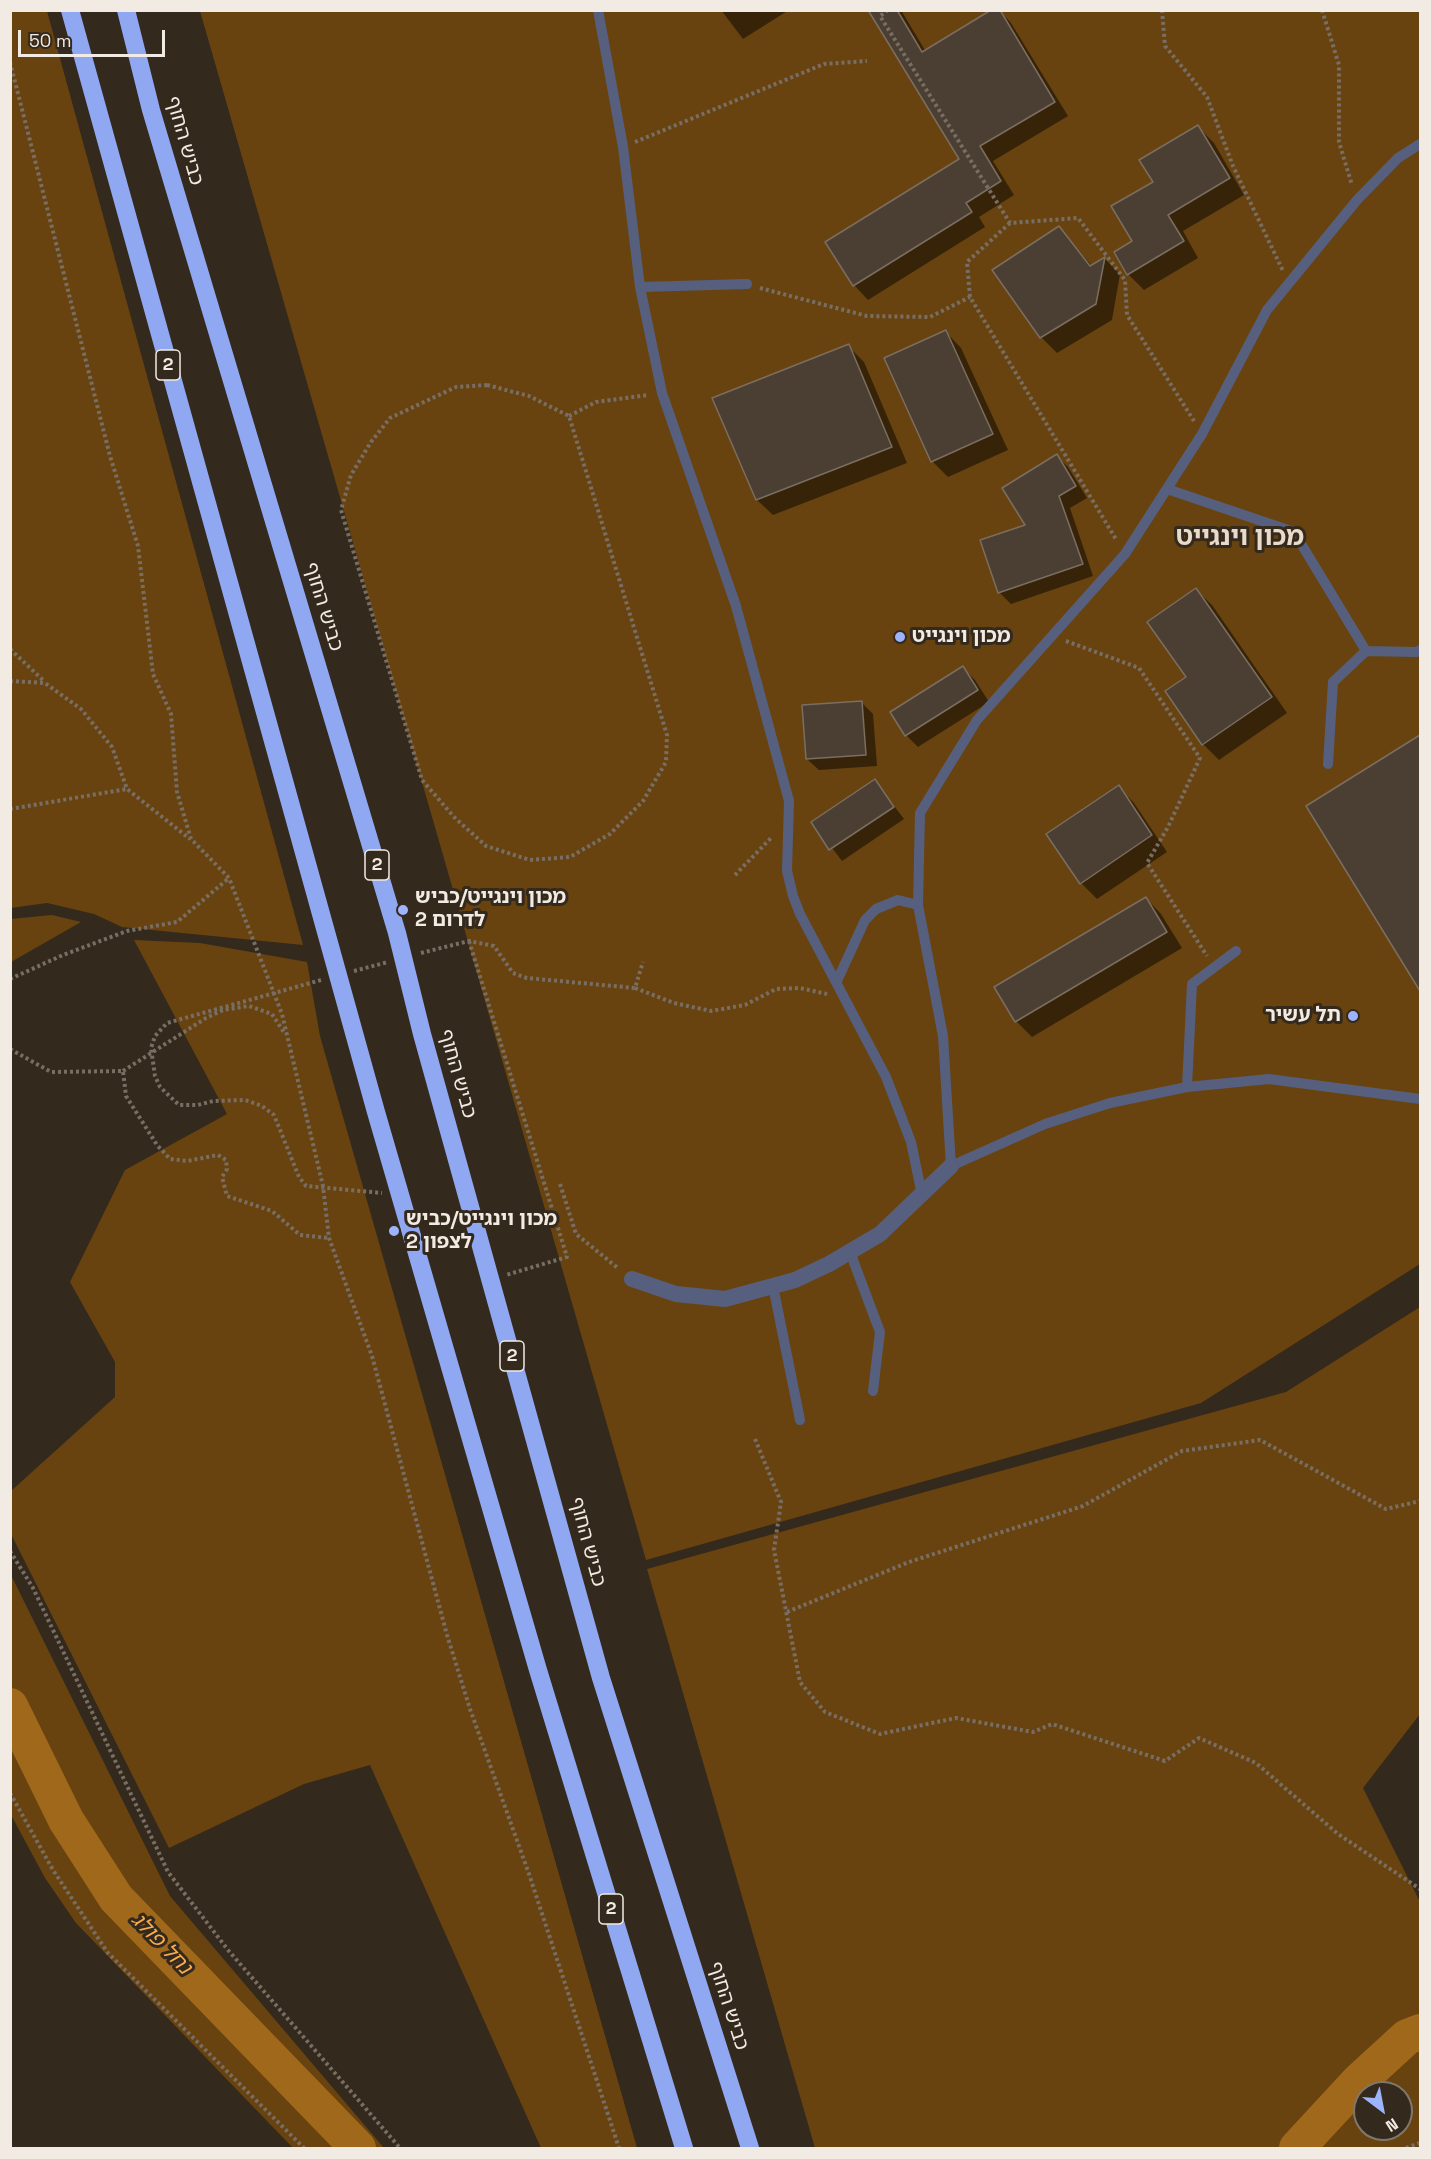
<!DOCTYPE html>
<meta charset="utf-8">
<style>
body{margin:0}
#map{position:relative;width:1431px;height:2159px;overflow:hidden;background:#34291d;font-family:"Space Grotesk",sans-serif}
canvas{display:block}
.frame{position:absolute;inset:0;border:12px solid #f2ebe3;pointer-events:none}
.north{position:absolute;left:1353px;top:2081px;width:60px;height:60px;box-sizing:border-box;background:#34291d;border:2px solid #80776c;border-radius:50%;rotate:148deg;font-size:16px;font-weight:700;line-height:24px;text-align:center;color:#f2ebe3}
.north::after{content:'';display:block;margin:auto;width:21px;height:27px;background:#9db4fd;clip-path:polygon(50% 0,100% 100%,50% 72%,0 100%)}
.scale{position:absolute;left:18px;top:30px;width:147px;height:27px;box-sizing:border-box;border:3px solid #f2ebe3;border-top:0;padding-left:8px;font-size:18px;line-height:21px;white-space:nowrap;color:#f2ebe3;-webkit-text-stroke:4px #34291d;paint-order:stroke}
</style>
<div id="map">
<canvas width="1431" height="2159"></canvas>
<div class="frame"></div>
<div class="north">N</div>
<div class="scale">50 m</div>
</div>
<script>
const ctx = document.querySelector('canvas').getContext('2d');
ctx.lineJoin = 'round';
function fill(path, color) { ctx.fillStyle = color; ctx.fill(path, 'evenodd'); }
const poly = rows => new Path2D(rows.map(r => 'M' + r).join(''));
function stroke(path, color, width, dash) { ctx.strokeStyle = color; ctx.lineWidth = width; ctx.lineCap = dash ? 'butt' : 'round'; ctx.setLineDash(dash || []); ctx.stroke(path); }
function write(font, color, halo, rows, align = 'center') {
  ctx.font = font + ' "Space Grotesk","Noto Sans Hebrew",sans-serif'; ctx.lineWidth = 6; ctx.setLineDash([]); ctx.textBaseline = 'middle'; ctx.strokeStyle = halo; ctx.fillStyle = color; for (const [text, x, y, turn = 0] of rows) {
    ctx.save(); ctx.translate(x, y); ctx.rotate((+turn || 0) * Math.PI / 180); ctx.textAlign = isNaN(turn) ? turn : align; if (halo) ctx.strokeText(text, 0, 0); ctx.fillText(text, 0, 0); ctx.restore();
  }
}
fill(poly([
 [10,11,47,11,303,945,122,927,94,914,47,903,11,908],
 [200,11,1420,11,1420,1264,1201,1403,646,1560],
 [52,915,81,922,11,962,11,919],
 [134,940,200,943,307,962,320,1036,637,2148,541,2148,370,1765,304,1784,169,1848,11,1534,11,1491,115,1397,115,1362,70,1282,125,1170,227,1114],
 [1420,1307,1420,1714,1363,1788,1420,1902,1420,2148,815,2148,647,1569,1286,1392],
 [1365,2093,1401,2093,1401,2129,1365,2129],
 [10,1573,170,1896,384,2148,293,2148,76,1923,45,1878,11,1815]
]), '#68430f');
fill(poly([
 [721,10,789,10,743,39],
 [868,10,901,10,926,52,999,10,1011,23,1068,116,993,161,1014,195,979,217,985,227,868,300,854,285,828,243,961,160],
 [1198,127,1214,143,1244,195,1183,231,1198,258,1144,290,1128,274,1134,242],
 [1059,228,1092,266,1105,259,1120,274,1112,320,1057,353,1041,337],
 [946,332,961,348,1008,450,948,477,932,461],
 [848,346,864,362,907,463,773,515,757,500,714,399],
 [1057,456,1068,467,1087,498,1070,508,1093,576,1011,604,999,592],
 [1196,590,1212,605,1287,713,1219,760,1203,744,1188,677],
 [963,668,975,680,989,702,918,747,906,735],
 [861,702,873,714,877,766,819,770,807,759],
 [1420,737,1420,986,1309,806],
 [875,781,904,819,842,861,813,823],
 [1119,787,1134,803,1167,852,1097,899,1081,883],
 [1146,898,1161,914,1182,948,1032,1037,1016,1021,996,988]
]), '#0007');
stroke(poly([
 [10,1706,66,1820,116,1898,358,2148],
 [1297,2148,1359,2081,1407,2037,1420,2032]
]), '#9f681a', 36);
const building = poly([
 [868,10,897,10,922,52,991,10,1000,10,1055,102,980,146,1001,181,966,203,972,212,853,286,825,242,959,159,868,10],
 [1198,125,1230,178,1168,215,1184,241,1127,275,1114,252,1132,241,1111,206,1153,182,1139,160,1198,125],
 [1059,226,1090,266,1105,257,1096,304,1040,338,992,270,1059,226],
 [946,330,993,434,931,462,884,358,946,330],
 [849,344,892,447,756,500,712,398,849,344],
 [1057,454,1076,486,1059,496,1083,564,998,593,980,540,1025,525,1002,488,1057,454],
 [1196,588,1272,697,1202,745,1165,691,1186,677,1147,622,1196,588],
 [963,666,978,690,905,736,890,712,963,666],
 [862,701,866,755,806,759,802,705,862,701],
 [1420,735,1420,991,1306,806,1420,735],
 [875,779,894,807,829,850,811,822,875,779],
 [1119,785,1152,835,1080,884,1046,834,1119,785],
 [1146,897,1167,932,1015,1022,994,987,1146,897]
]);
fill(building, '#4a3f32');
stroke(building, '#7b6e61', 1.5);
stroke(poly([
 [888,10,880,16,1010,223,1078,218,1125,280,1127,315,1194,421],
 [1162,10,1165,46,1207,97,1233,166,1283,271],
 [1322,10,1339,65,1339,142,1352,185],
 [10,62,110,456,138,546,153,674,171,714,177,792,191,839,229,878,282,1014,323,1186,329,1238,372,1356,447,1635,470,1709,529,1874,619,2148],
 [635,142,824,64,867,61],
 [1010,223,967,262,970,297,1117,541],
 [760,288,867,316,930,317,970,297],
 [487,385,529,396,569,416,667,735,666,762,643,801,610,834,570,857,530,860,486,846,454,817,422,780,341,510,351,475,371,442,390,418,456,387,487,385],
 [569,416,596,402,648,395],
 [1066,641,1139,668,1200,758,1168,827,1147,863,1207,956],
 [10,649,45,682],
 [10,681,45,683,81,709,112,747,127,789,190,839],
 [10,809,127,789],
 [735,875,772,837],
 [469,941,567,1257,506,1275],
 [421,953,469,941,494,946,513,973,527,978,635,988,643,962],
 [354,971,388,962],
 [10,979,63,955,127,931,177,922,229,878],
 [321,980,167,1023,155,1036,151,1048,155,1076,160,1087,179,1105,198,1105,213,1101,245,1100,262,1106,274,1115,299,1177,306,1186,382,1193],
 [635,988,674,1003,711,1011,745,1005,776,989,800,988,827,994],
 [10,1049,51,1072,123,1071,126,1096,157,1145,170,1159,187,1161,218,1155,226,1160,227,1169,222,1177,227,1196,272,1211,300,1235,329,1238],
 [123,1071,206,1018,223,1010,249,1006,272,1014,285,1034],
 [560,1184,576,1234,619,1269],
 [755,1439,781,1502,774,1550,800,1682,825,1712,880,1734,956,1718,1033,1732,1052,1724,1165,1761,1199,1738,1256,1763,1338,1834,1420,1889],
 [10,1551,33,1588,168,1872,228,1950,400,2148],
 [787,1612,909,1562,1083,1506,1182,1451,1260,1440,1386,1509,1420,1501],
 [10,1793,53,1870,108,1953,304,2148],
 [1406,2148,1420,2143]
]), '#786e63', 4, [3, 3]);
stroke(poly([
 [598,10,623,147,640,287,662,393,736,606,789,801,787,871,793,896,800,914,886,1077,911,1142,922,1195],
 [1420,144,1398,158,1357,200,1267,310,1202,434,1125,554,977,720,920,813,918,905,943,1036,951,1166,1045,1124,1110,1103,1187,1087,1269,1079,1420,1099],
 [640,287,747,284],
 [1167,489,1294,532,1366,651,1416,652,1420,650],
 [1328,764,1333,682,1366,651],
 [837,981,865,920,876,909,898,900,918,905],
 [1187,1087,1192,984,1236,951],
 [850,1252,880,1332,873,1391],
 [773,1286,800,1420]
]), '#56607e', 10);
stroke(poly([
 [632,1279,676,1294,725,1299,795,1280,829,1264,880,1234,951,1166]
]), '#56607e', 16);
stroke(poly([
 [70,10,376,1112,538,1670,684,2148],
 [126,10,151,110,397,933,422,1034,601,1678,750,2148]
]), '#90a7f2', 18);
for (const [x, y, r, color] of [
 [900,637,6,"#9db4fd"],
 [403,910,6,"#9db4fd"],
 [1353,1016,6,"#9db4fd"],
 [394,1231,6,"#9db4fd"]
]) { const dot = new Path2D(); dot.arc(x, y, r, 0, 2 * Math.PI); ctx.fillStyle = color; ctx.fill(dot); stroke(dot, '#34291d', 2); }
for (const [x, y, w] of [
 [168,365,24],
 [377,865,24],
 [512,1356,24],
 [611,1909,24]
]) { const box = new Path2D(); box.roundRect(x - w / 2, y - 15, w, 30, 4.5); ctx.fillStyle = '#34291d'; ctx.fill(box); stroke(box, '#f2ebe3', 1.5); }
write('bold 18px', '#f2ebe3', null, [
 ["2",168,365],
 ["2",377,865],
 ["2",512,1356],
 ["2",611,1909]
]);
write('20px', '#f2ebe3', '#34291d', [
 ["כביש החוף",184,141,74],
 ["כביש החוף",323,607,73],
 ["כביש החוף",457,1074,74],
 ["כביש החוף",587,1542,75],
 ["כביש החוף",728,2006,72]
]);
write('bold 20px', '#f2ebe3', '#34291d', [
 ["מכון וינגייט",912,637],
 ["מכון וינגייט/כביש",415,898],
 ["2 לדרום",415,921],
 ["תל עשיר",1341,1016,"right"],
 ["מכון וינגייט/כביש",406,1220],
 ["2 לצפון",406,1243]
], 'left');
write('italic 21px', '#f8ac4b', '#34291d', [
 ["נחל פולג",161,1944,46]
]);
write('bold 26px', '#e9dacb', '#34291d', [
 ["מכון וינגייט",1240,538]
]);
</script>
